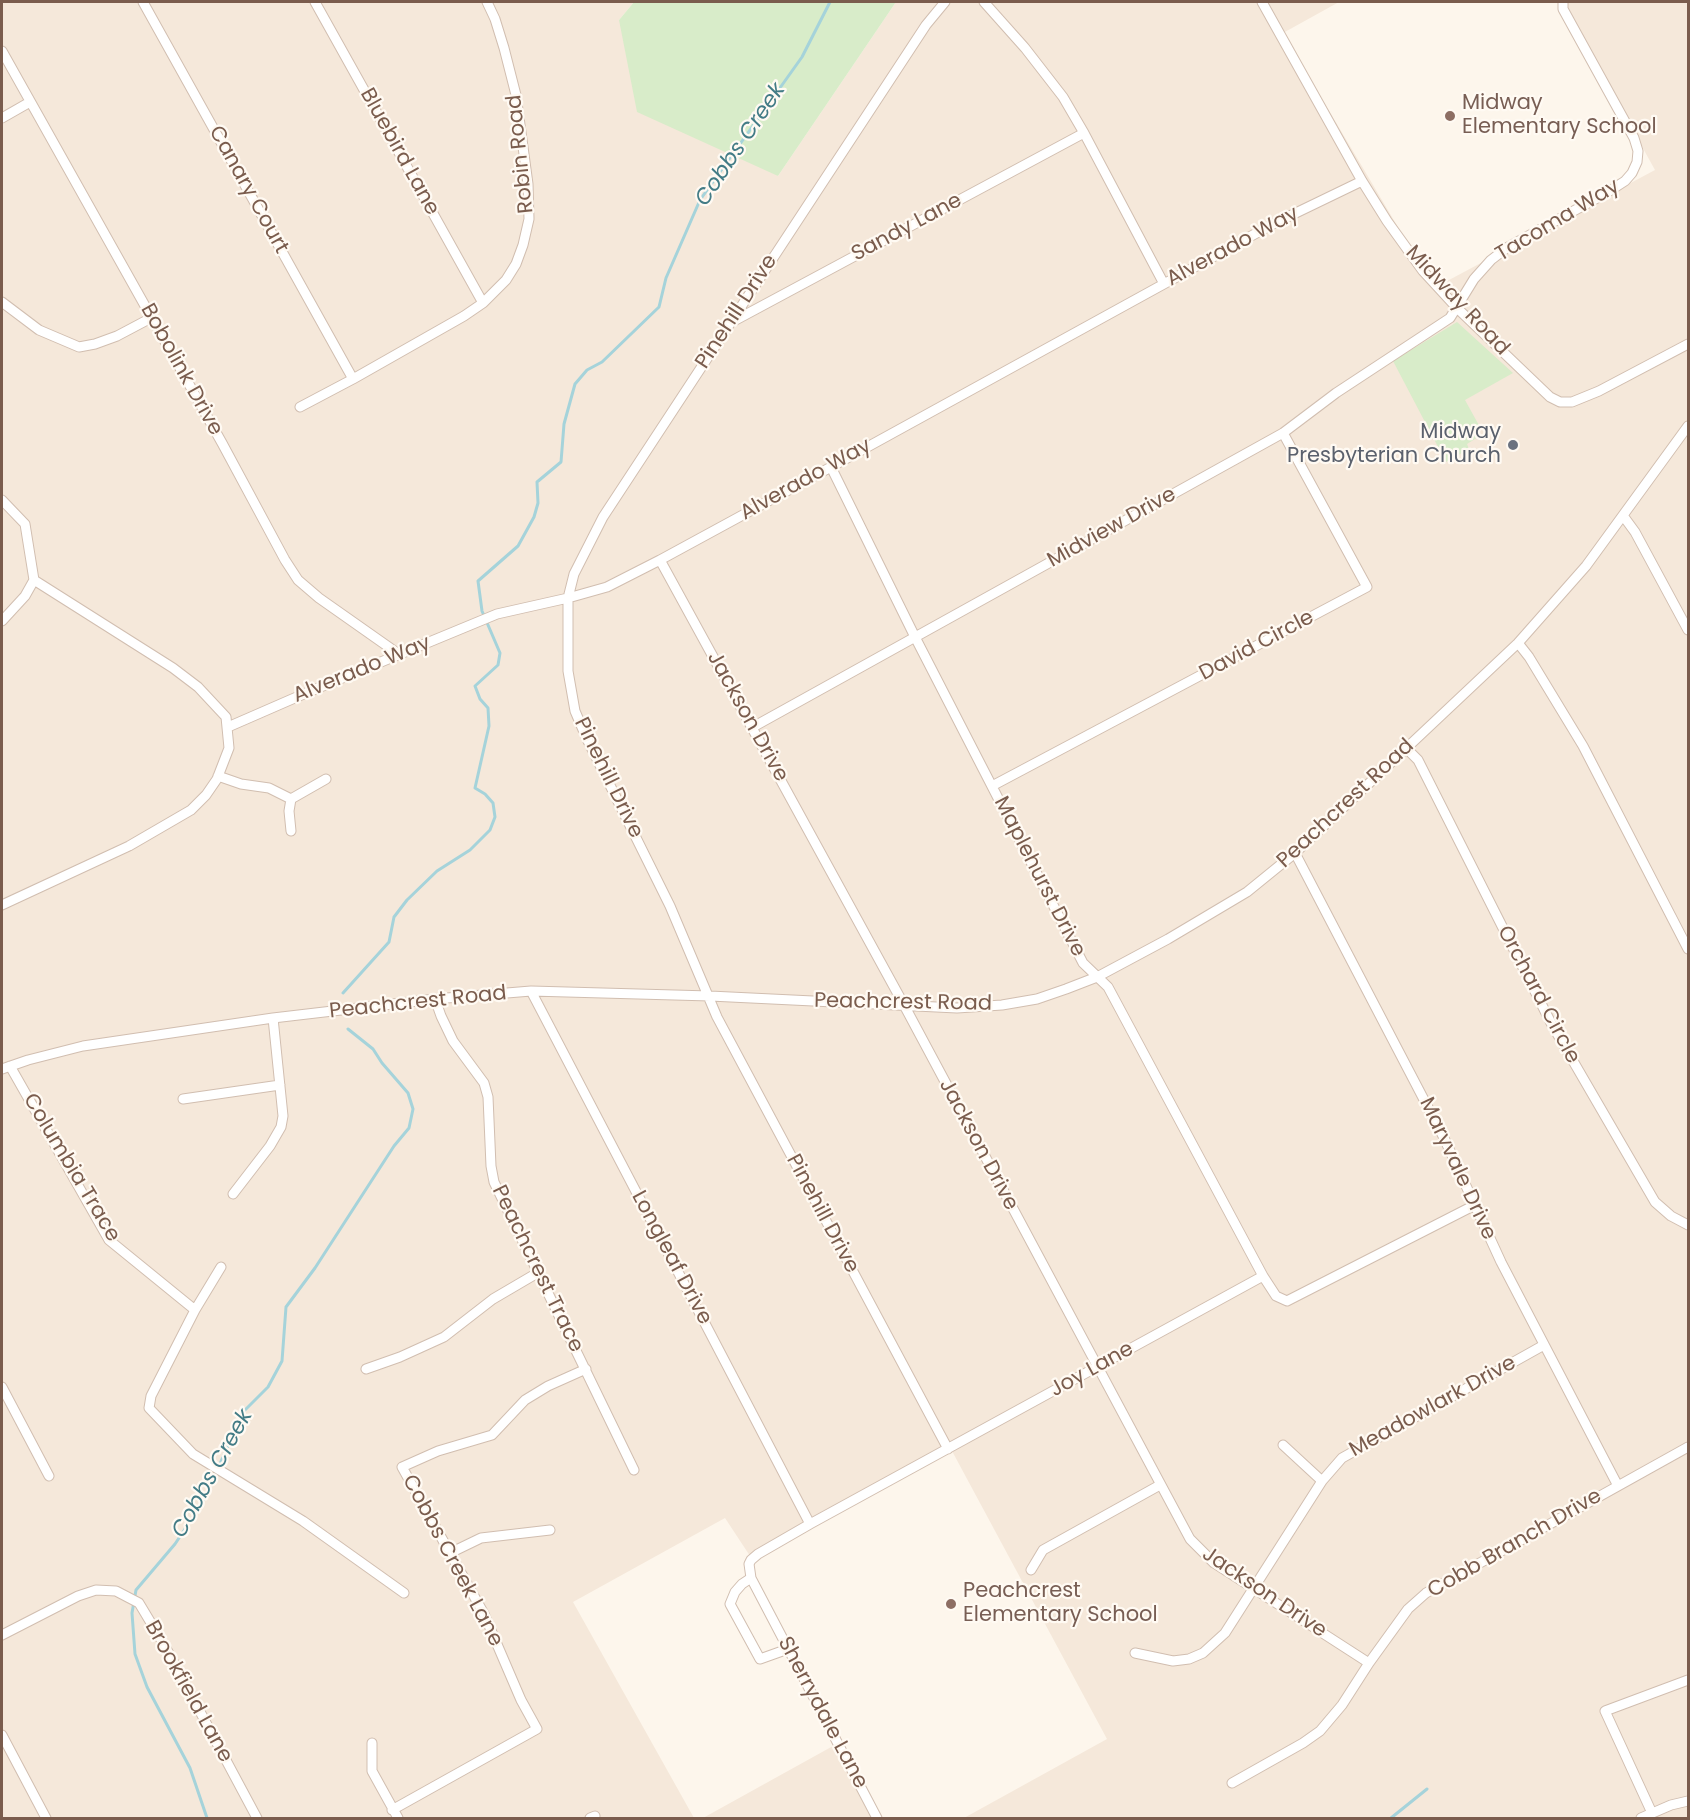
<!DOCTYPE html>
<style>
body{margin:0}
#map{position:relative;width:1690px;height:1820px;overflow:hidden;background:#fdf6ec;font-family:Poppins,sans-serif}
canvas{display:block}
.frame{position:absolute;inset:0;border:3px solid #7a5c4d;pointer-events:none}
</style>
<div id="map">
<canvas width="1690" height="1820"></canvas>
<div class="frame"></div>
</div>
<script>
const ctx = document.querySelector('canvas').getContext('2d');
ctx.lineJoin = 'round';
function fill(path, color) { ctx.fillStyle = color; ctx.fill(path, 'evenodd'); }
const poly = rows => new Path2D(rows.map(r => 'M' + r).join(''));
function stroke(path, color, width, dash) { ctx.strokeStyle = color; ctx.lineWidth = width; ctx.lineCap = dash ? 'butt' : 'round'; ctx.setLineDash(dash || []); ctx.stroke(path); }
function write(font, color, halo, rows, align = 'center') {
  ctx.font = font + ' Poppins,sans-serif'; ctx.lineWidth = 4.5; ctx.setLineDash([]); ctx.textBaseline = 'middle'; ctx.strokeStyle = halo; ctx.fillStyle = color; for (const [text, x, y, turn = 0] of rows) {
    ctx.save(); ctx.translate(x, y); ctx.rotate((+turn || 0) * Math.PI / 180); ctx.textAlign = isNaN(turn) ? turn : align; if (halo) ctx.strokeText(text, 0, 0); ctx.fillText(text, 0, 0); ctx.restore();
  }
}
fill(poly([
 [2,2,634,2,619,20,778,176,896,2,1339,2,1283,33,1434,288,1655,170,1562,2,1688,2,1688,1818,964,1818,1107,1739,952,1451,752,1559,725,1518,573,1602,694,1818,2,1818],
 [833,1746,877,1818,703,1818]
]), '#f5e8da');
fill(poly([
 [634,2,896,2,778,176,637,112,619,20],
 [1457,322,1513,373,1465,400,1481,429,1475,432,1478,437,1467,444,1469,449,1446,462,1393,361]
]), '#d8ecc9');
stroke(poly([
 [343,993,389,942,394,917,407,900,437,871,470,850,490,830,495,817,493,803,485,794,475,788,489,726,488,708,480,699,475,686,498,665,500,653,482,611,478,581,518,546,534,517,538,503,537,482,561,462,564,424,575,384,587,370,602,362,659,307,666,278,700,200,802,57,830,2],
 [207,1818,190,1768,147,1687,135,1654,132,1613,136,1590,175,1544,201,1505,244,1411,268,1387,282,1361,286,1307,315,1268,394,1146,409,1128,413,1109,408,1093,382,1063,373,1049,348,1029],
 [1391,1818,1427,1789]
]), '#a5d3da', 3);
const minor = poly([
 [143,2,353,379],
 [315,2,483,303],
 [945,2,926,25,603,517,574,574,568,598,568,671,575,711,587,739,670,906,717,1017,948,1449],
 [984,2,1025,48,1063,97,1084,133,1164,284],
 [1262,2,1362,181,1387,221,1423,271,1457,308,1550,397,1560,402,1572,402,1599,391,1688,344],
 [2,51,222,443,285,560,298,580,319,598,400,655],
 [2,118,30,102],
 [2,302,39,330,79,347,95,344,117,336,151,318],
 [732,322,1084,133],
 [300,407,353,379,464,316,483,303,506,280,516,264,523,245,529,219,528,184,516,95,504,48,495,19,487,2],
 [831,467,915,637,1083,963,1108,987,1263,1276],
 [2,500,25,524,34,580,25,596,2,621],
 [1624,517,1635,532,1688,630],
 [660,560,904,1005,1190,1539,1214,1563,1369,1663],
 [1518,643,1529,657,1583,746,1688,949],
 [228,727,306,693,497,614,568,598,607,587,660,560,831,467,1273,224,1362,181],
 [753,727,1283,433,1336,393,1450,318,1474,279,1491,260,1508,247,1608,192,1625,181,1632,173,1637,162,1638,151,1634,138,1563,9,1563,2],
 [1407,749,1418,760,1551,1023,1655,1202,1671,1216,1688,1225],
 [218,776,241,784,269,788,291,799,289,811,291,831],
 [992,786,1367,587,1283,433],
 [291,799,326,779],
 [1295,853,1444,1138,1501,1262,1618,1486],
 [2,905,129,846,191,810,206,795,217,779,229,748,226,717,198,687,173,668,34,580],
 [531,991,810,1524],
 [435,999,441,1016,453,1041,484,1083,488,1097,491,1166,494,1182,634,1470],
 [10,1066,109,1240,195,1310],
 [2,1069,28,1060,83,1046,273,1018,435,999,531,991,710,996,957,1008,1002,1005,1037,999,1066,989,1097,977,1168,939,1247,892,1295,853,1518,643,1586,566,1688,426],
 [183,1099,280,1085],
 [233,1194,270,1146,281,1127,283,1116,273,1018],
 [221,1267,195,1310,151,1396,149,1408,193,1454,303,1521,404,1593],
 [366,1369,400,1357,444,1337,493,1299,539,1272],
 [2,1387,49,1476],
 [1283,1445,1322,1481],
 [450,1553,481,1538,550,1530],
 [1031,1570,1043,1550,1160,1485],
 [751,1578,742,1584,735,1592,730,1604,760,1659,788,1649],
 [2,1635,78,1596,96,1590,116,1591,139,1603,166,1648,257,1818],
 [1135,1653,1173,1661,1189,1659,1203,1653,1225,1633,1322,1481,1342,1458,1544,1345],
 [2,1735,46,1818],
 [372,1743,372,1771,398,1818],
 [1232,1783,1303,1743,1320,1731,1342,1705,1369,1663,1408,1609,1426,1593,1688,1447],
 [392,1810,537,1729,521,1700,484,1614,402,1467,438,1451,492,1435,525,1400,548,1386,586,1369],
 [1652,1813,1605,1711,1688,1680],
 [590,1818,595,1816],
 [877,1818,751,1578,749,1564,751,1560,758,1554,810,1524,1263,1276,1276,1296,1287,1301,1473,1206],
 [1641,1818,1671,1805,1688,1801]
]);
stroke(minor, '#d1beb0', 11);
stroke(minor, '#fff', 9);
for (const [x, y, r, color] of [
 [1450,116,6,"#8d6e63"],
 [1513,445,6,"#6b7280"],
 [951,1604,6,"#8d6e63"]
]) { const dot = new Path2D(); dot.arc(x, y, r, 0, 2 * Math.PI); ctx.fillStyle = color; ctx.fill(dot); stroke(dot, '#fffaf3', 2); }
write('21px', '#785e54', '#fffaf3', [
 ["Midway",1462,104],
 ["Elementary School",1462,128],
 ["Peachcrest",963,1592],
 ["Elementary School",963,1616]
], 'left');
write('21px', '#7a5c4d', '#fffaf3', [
 ["Bluebird Lane",399,152,61],
 ["Robin Road",521,154,-96],
 ["Canary Court",248,190,61],
 ["Tacoma Way",1558,221,-31],
 ["Sandy Lane",907,228,-28],
 ["Alverado Way",1233,247,-28],
 ["Midway Road",1457,301,47],
 ["Pinehill Drive",737,312,-57],
 ["Bobolink Drive",181,370,61],
 ["Alverado Way",806,480,-29],
 ["Midview Drive",1112,528,-29],
 ["David Circle",1257,646,-28],
 ["Alverado Way",362,670,-22],
 ["Jackson Drive",747,717,61],
 ["Pinehill Drive",608,778,64],
 ["Peachcrest Road",1346,804,-43],
 ["Maplehurst Drive",1039,877,63],
 ["Orchard Circle",1538,995,62],
 ["Peachcrest Road",418,1003,-6],
 ["Peachcrest Road",903,1003,1],
 ["Jackson Drive",978,1145,62],
 ["Columbia Trace",71,1168,59],
 ["Maryvale Drive",1457,1169,65],
 ["Pinehill Drive",822,1214,62],
 ["Longleaf Drive",671,1258,62],
 ["Peachcrest Trace",537,1269,64],
 ["Joy Lane",1092,1370,-29],
 ["Meadowlark Drive",1433,1407,-29],
 ["Cobb Branch Drive",1515,1544,-30],
 ["Cobbs Creek Lane",452,1561,62],
 ["Jackson Drive",1264,1593,34],
 ["Brookfield Lane",188,1692,61],
 ["Sherrydale Lane",822,1713,62]
]);
write('21px', '#5b616d', '#fffaf3', [
 ["Midway",1501,433],
 ["Presbyterian Church",1501,457]
], 'right');
write('italic 22px', '#437c86', '#fffaf3', [
 ["Cobbs Creek",741,145,-56],
 ["Cobbs Creek",213,1474,-61]
]);
</script>
